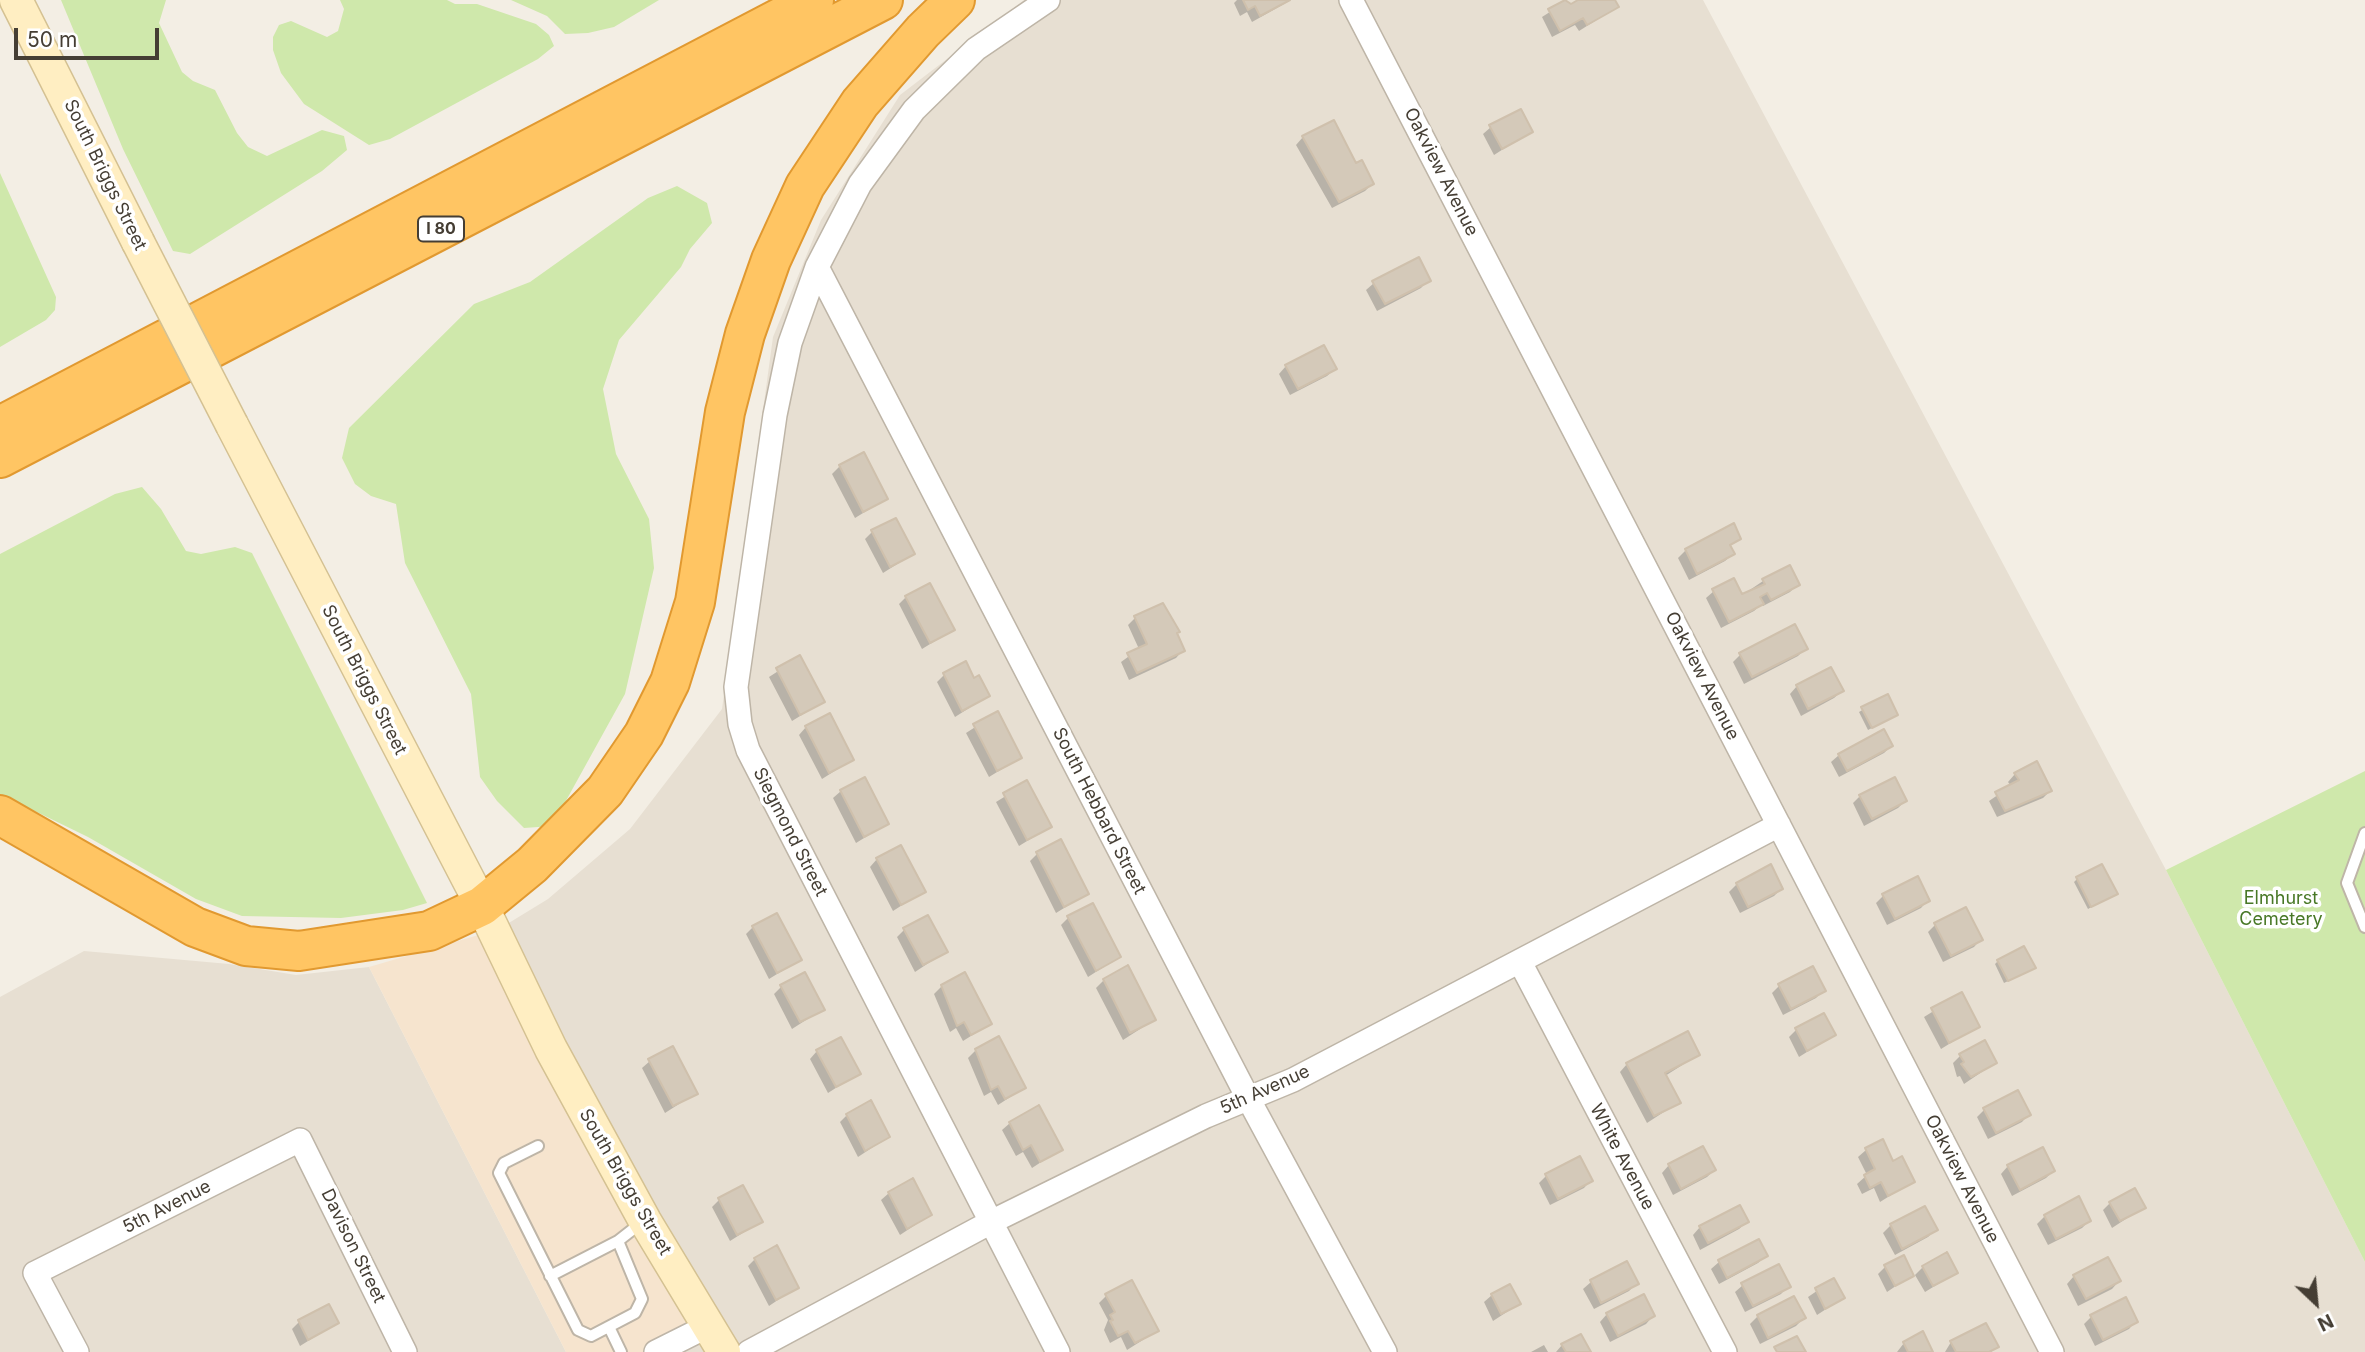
<!DOCTYPE html>
<style>
body{margin:0}
#map{position:relative;width:2365px;height:1352px;overflow:hidden;background:#f3eee4;font-family:Inter,sans-serif}
canvas{display:block}
.north{position:absolute;left:2281px;top:1268px;width:70px;height:70px;-webkit-text-stroke:5px #fff;paint-order:stroke;rotate:154deg;font-size:19px;font-weight:700;line-height:28px;text-align:center;color:#453e34}
.north::after{content:'';display:block;margin:auto;width:24px;height:32px;background:#453e34;clip-path:polygon(50% 0,100% 100%,50% 72%,0 100%)}
.scale{position:absolute;left:14px;top:28px;width:145px;height:32px;box-sizing:border-box;border:4px solid #453e34;border-top:0;padding-left:9px;font-size:21px;line-height:24px;white-space:nowrap;color:#453e34;-webkit-text-stroke:5px #fff;paint-order:stroke}
</style>
<div id="map">
<canvas width="2365" height="1352"></canvas>
<div class="north">N</div>
<div class="scale">50 m</div>
</div>
<script>
const ctx = document.querySelector('canvas').getContext('2d');
ctx.lineJoin = 'round';
function fill(path, color) { ctx.fillStyle = color; ctx.fill(path, 'evenodd'); }
const poly = rows => new Path2D(rows.map(r => 'M' + r).join(''));
function stroke(path, color, width, dash) { ctx.strokeStyle = color; ctx.lineWidth = width; ctx.lineCap = dash ? 'butt' : 'round'; ctx.setLineDash(dash || []); ctx.stroke(path); }
function write(font, color, halo, rows, align = 'center') {
  ctx.font = font + ' Inter,sans-serif'; ctx.lineWidth = 7; ctx.setLineDash([]); ctx.textBaseline = 'middle'; ctx.strokeStyle = halo; ctx.fillStyle = color; for (const [text, x, y, turn = 0] of rows) {
    ctx.save(); ctx.translate(x, y); ctx.rotate((+turn || 0) * Math.PI / 180); ctx.textAlign = isNaN(turn) ? turn : align; if (halo) ctx.strokeText(text, 0, 0); ctx.fillText(text, 0, 0); ctx.restore();
  }
}
fill(poly([
 [1024,0,1703,0,2166,870,2365,1262,2365,1352,661,1352,499,929,548,899,630,829,722,709,773,337,821,220,900,95],
 [84,951,229,964,296,975,369,967,566,1352,0,1352,0,997]
]), '#e7dfd2');
fill(poly([
 [499,929,717,1321,661,1352,566,1352,369,967]
]), '#f6e4ce');
fill(poly([
 [61,0,166,0,159,23,182,72,193,81,215,90,237,133,248,147,267,156,322,130,344,136,347,150,322,171,190,254,173,251,123,149],
 [340,0,447,0,455,4,477,4,536,24,549,35,554,46,538,59,390,139,369,145,304,104,281,73,273,50,273,37,279,25,291,21,327,37,338,31,344,9],
 [511,0,659,0,614,27,588,33,565,34,547,16],
 [0,173,56,297,55,310,46,320,0,347],
 [677,186,707,203,712,223,690,249,681,267,619,340,603,389,616,454,649,519,654,568,625,694,552,826,524,828,497,801,480,777,471,694,405,563,396,504,371,496,355,484,342,458,349,428,474,304,530,282,648,198],
 [142,487,161,509,186,551,201,554,235,547,252,553,427,903,403,910,341,918,242,916,196,899,88,837,0,794,0,554,115,494],
 [2365,771,2365,1262,2166,870]
]), '#cfe8ab');
fill(poly([
 [1237,0,1291,0,1252,22,1247,12,1240,16,1234,3],
 [1581,0,1613,0,1617,7,1579,31,1575,25,1552,37,1542,17,1567,1,1570,6],
 [1491,127,1530,132,1494,155,1483,134],
 [1303,137,1355,165,1372,184,1365,191,1332,208,1296,145],
 [1428,280,1421,288,1377,311,1366,290,1374,283],
 [1286,366,1335,369,1327,376,1290,395,1279,374],
 [840,466,886,499,855,518,832,474],
 [872,532,913,554,883,573,865,539],
 [1739,538,1729,547,1733,554,1725,561,1689,580,1678,558,1686,550],
 [1763,581,1798,584,1790,592,1763,606,1762,604,1754,611,1721,628,1706,598,1714,591,1741,596],
 [906,597,953,630,922,649,899,604],
 [1168,611,1183,650,1176,658,1129,680,1121,662,1139,649,1128,625,1135,618],
 [1806,648,1798,656,1744,684,1733,662,1741,654],
 [800,657,823,702,792,721,769,677],
 [944,675,974,680,988,696,955,717,937,682],
 [1797,686,1842,691,1834,698,1801,716,1790,694],
 [1887,696,1893,717,1868,730,1859,712],
 [997,713,1020,758,989,777,966,733],
 [806,727,852,760,822,779,799,735],
 [1891,746,1884,753,1839,777,1831,762,1839,755],
 [2015,774,2050,791,2043,798,1997,817,1989,801,2011,786,2008,782],
 [1027,783,1050,827,1019,846,996,802],
 [841,791,887,824,856,843,833,798],
 [1860,796,1905,801,1898,808,1864,826,1853,803],
 [1037,854,1087,894,1056,913,1030,861],
 [877,859,924,891,893,911,870,867],
 [2077,879,2115,894,2088,909,2074,882],
 [1737,884,1781,889,1774,896,1740,913,1729,892],
 [1883,896,1928,900,1921,908,1887,925,1876,903],
 [1069,917,1119,957,1088,977,1061,925],
 [1935,925,1981,939,1974,947,1943,962,1928,932],
 [753,927,800,960,769,979,746,934],
 [904,930,945,952,915,972,897,937],
 [1998,961,2030,970,2004,983,1995,964],
 [1104,980,1154,1020,1123,1040,1096,988],
 [942,986,990,1024,963,1041,956,1028,950,1032,934,994],
 [1779,986,1824,990,1816,998,1783,1015,1772,993],
 [781,987,823,1009,792,1029,774,994],
 [1961,994,1978,1026,1941,1049,1924,1017],
 [1796,1030,1834,1035,1799,1057,1789,1037],
 [976,1050,1024,1088,998,1105,991,1092,984,1096,968,1058],
 [817,1051,859,1073,828,1093,810,1059],
 [1698,1055,1665,1076,1679,1102,1647,1123,1620,1072,1627,1064],
 [1960,1056,1995,1063,1964,1084,1960,1076,1957,1077,1953,1063],
 [650,1061,696,1093,665,1113,642,1068],
 [1984,1110,2029,1114,2022,1122,1988,1139,1977,1117],
 [847,1115,888,1137,858,1157,840,1122],
 [1010,1123,1061,1149,1032,1168,1023,1152,1016,1156,1002,1130],
 [1866,1150,1893,1163,1912,1182,1880,1202,1874,1188,1862,1194,1857,1184,1867,1175,1858,1157],
 [1669,1165,1714,1170,1707,1177,1673,1195,1662,1173],
 [2008,1166,2053,1171,2046,1178,2012,1196,2001,1174],
 [1546,1176,1591,1180,1584,1188,1550,1205,1539,1183],
 [889,1193,930,1215,900,1235,881,1200],
 [719,1200,760,1222,730,1241,712,1207],
 [2110,1203,2144,1207,2112,1228,2103,1210],
 [2045,1216,2089,1221,2082,1228,2048,1245,2037,1224],
 [1747,1222,1739,1229,1700,1250,1693,1235,1700,1227],
 [1891,1225,1935,1230,1928,1237,1895,1255,1883,1233],
 [1758,1241,1765,1256,1758,1263,1719,1284,1711,1269,1719,1262],
 [755,1259,797,1287,769,1306,748,1266],
 [1885,1267,1912,1275,1887,1292,1878,1274],
 [1923,1267,1956,1273,1925,1292,1915,1275],
 [2074,1276,2119,1281,2112,1289,2078,1306,2067,1284],
 [1833,1280,1843,1298,1817,1315,1808,1297],
 [1591,1282,1637,1283,1629,1291,1594,1309,1583,1289],
 [1743,1285,1788,1286,1781,1294,1745,1312,1735,1292],
 [1492,1295,1519,1304,1493,1321,1484,1302],
 [1106,1296,1157,1331,1127,1350,1121,1337,1110,1343,1104,1330,1108,1320,1099,1303],
 [1607,1314,1653,1316,1646,1324,1610,1342,1600,1322],
 [1758,1316,1804,1318,1796,1326,1760,1344,1750,1324],
 [2091,1317,2136,1321,2129,1329,2095,1346,2084,1324],
 [299,1322,337,1323,300,1346,292,1329],
 [1951,1342,1996,1347,1991,1352,1945,1352],
 [1904,1343,1931,1352,1897,1352],
 [1544,1345,1548,1352,1531,1352],
 [1562,1345,1589,1352,1556,1352]
]), '#0003');
const building = poly([
 [1243,0,1290,0,1260,16,1255,6,1248,10,1243,0],
 [1565,0,1571,4,1578,0,1615,0,1619,7,1587,25,1583,18,1560,31,1548,9,1565,0],
 [1521,109,1533,132,1502,149,1489,125,1521,109],
 [1334,120,1356,163,1362,160,1374,184,1339,202,1302,136,1334,120],
 [1419,257,1431,281,1385,304,1372,281,1419,257],
 [1324,345,1337,369,1298,389,1285,365,1324,345],
 [864,452,888,499,863,512,839,465,864,452],
 [896,518,915,554,890,567,871,530,896,518],
 [1734,523,1741,539,1730,545,1735,554,1697,574,1685,549,1734,523],
 [1790,565,1800,585,1771,600,1767,593,1760,597,1764,604,1729,622,1712,589,1734,578,1742,594,1765,584,1762,579,1790,565],
 [930,583,955,630,930,643,905,596,930,583],
 [1163,603,1180,632,1177,633,1185,651,1137,673,1127,653,1147,644,1134,616,1163,603],
 [1795,624,1808,649,1752,677,1739,653,1795,624],
 [800,655,825,702,800,715,776,668,800,655],
 [966,661,974,678,979,675,990,696,962,711,943,673,966,661],
 [1831,667,1844,691,1808,709,1796,685,1831,667],
 [1888,694,1898,715,1872,728,1861,707,1888,694],
 [998,711,1022,758,997,771,973,724,998,711],
 [830,713,854,760,829,773,805,726,830,713],
 [1884,729,1893,746,1847,771,1838,754,1884,729],
 [2037,761,2052,791,2005,811,1995,792,2019,780,2014,773,2037,761],
 [865,777,889,824,864,837,840,790,865,777],
 [1895,777,1907,801,1872,819,1859,795,1895,777],
 [1027,780,1052,827,1027,840,1003,793,1027,780],
 [1061,839,1089,894,1064,907,1036,852,1061,839],
 [901,845,926,892,901,905,876,858,901,845],
 [1771,864,1783,889,1748,907,1736,883,1771,864],
 [2102,864,2118,894,2091,907,2076,877,2102,864],
 [1918,876,1930,901,1895,919,1882,894,1918,876],
 [1093,903,1121,957,1096,971,1067,916,1093,903],
 [1966,907,1983,940,1951,956,1934,923,1966,907],
 [777,913,802,960,777,973,752,926,777,913],
 [928,915,948,952,923,965,903,928,928,915],
 [2024,946,2036,968,2008,981,1997,960,2024,946],
 [1128,965,1156,1020,1130,1033,1103,979,1128,965],
 [1813,966,1826,991,1791,1009,1778,984,1813,966],
 [805,972,825,1010,800,1022,780,985,805,972],
 [965,972,992,1024,971,1035,964,1022,957,1026,941,985,965,972],
 [1962,992,1980,1027,1949,1043,1931,1008,1962,992],
 [1824,1013,1836,1035,1807,1051,1795,1028,1824,1013],
 [1688,1031,1700,1055,1665,1073,1681,1103,1654,1116,1626,1063,1688,1031],
 [999,1036,1026,1088,1005,1099,998,1086,991,1090,975,1049,999,1036],
 [841,1037,861,1074,836,1087,816,1050,841,1037],
 [1985,1040,1997,1063,1971,1077,1961,1064,1964,1062,1959,1054,1985,1040],
 [673,1046,698,1094,673,1106,648,1059,673,1046],
 [2018,1090,2031,1115,1996,1133,1983,1108,2018,1090],
 [871,1100,890,1137,865,1151,846,1114,871,1100],
 [1039,1105,1063,1150,1040,1162,1031,1145,1023,1150,1009,1122,1039,1105],
 [1883,1139,1893,1161,1902,1156,1915,1182,1888,1196,1881,1182,1870,1188,1864,1175,1875,1169,1865,1148,1883,1139],
 [1703,1146,1716,1170,1681,1189,1668,1164,1703,1146],
 [2043,1147,2055,1171,2020,1190,2007,1165,2043,1147],
 [1580,1156,1593,1181,1558,1199,1545,1174,1580,1156],
 [913,1178,932,1215,907,1229,888,1192,913,1178],
 [743,1185,763,1222,737,1235,718,1198,743,1185],
 [2135,1188,2146,1208,2120,1221,2109,1202,2135,1188],
 [2079,1196,2091,1221,2056,1239,2044,1215,2079,1196],
 [1740,1205,1749,1222,1708,1243,1699,1226,1740,1205],
 [1925,1206,1938,1230,1902,1249,1890,1224,1925,1206],
 [1759,1239,1768,1256,1727,1278,1718,1260,1759,1239],
 [777,1245,799,1288,776,1300,754,1258,777,1245],
 [1947,1252,1958,1273,1933,1286,1922,1266,1947,1252],
 [1904,1255,1914,1276,1895,1286,1884,1265,1904,1255],
 [2108,1257,2121,1281,2086,1299,2073,1275,2108,1257],
 [1627,1261,1639,1284,1601,1303,1590,1280,1627,1261],
 [1779,1264,1791,1287,1753,1306,1741,1283,1779,1264],
 [1834,1278,1845,1298,1825,1309,1815,1288,1834,1278],
 [1132,1280,1159,1331,1135,1343,1128,1331,1118,1336,1110,1321,1113,1320,1110,1315,1115,1312,1105,1294,1132,1280],
 [1510,1284,1521,1304,1501,1314,1491,1294,1510,1284],
 [1644,1294,1655,1316,1618,1336,1606,1313,1644,1294],
 [1794,1296,1806,1318,1768,1338,1757,1315,1794,1296],
 [2126,1297,2138,1322,2103,1340,2090,1315,2126,1297],
 [329,1304,339,1323,308,1340,298,1320,329,1304],
 [1986,1323,1999,1347,1989,1352,1956,1352,1950,1341,1986,1323],
 [1923,1331,1933,1352,1908,1352,1903,1342,1923,1331],
 [1581,1334,1591,1352,1566,1352,1561,1344,1581,1334],
 [1797,1336,1806,1352,1777,1352,1774,1347,1797,1336]
]);
fill(building, '#d4c9b9');
stroke(building, '#cfc0ac', 2);
const lane = poly([
 [2365,833,2347,883,2365,927],
 [538,1146,504,1163,499,1173,578,1330,591,1336,635,1313,642,1299,618,1241],
 [550,1276,618,1241,641,1223],
 [609,1327,621,1352]
]);
const street = poly([
 [1048,0,976,49,914,110,860,184,817,267,790,343,775,415,736,687,740,724,748,750,1058,1352],
 [1351,0,2052,1352],
 [817,267,1249,1100,1385,1352],
 [1520,962,1725,1352],
 [77,1352,35,1273,300,1140,405,1352],
 [656,1352,710,1325],
 [749,1352,991,1222,1206,1116,1293,1080,1779,825]
]);
const secondary = poly([
 [16,0,138,242],
 [232,425,482,906,551,1049,645,1221,724,1352]
]);
const highway = poly([
 [0,426,814,0],
 [0,458,883,0],
 [0,815,195,927,246,946,299,951,429,931,482,906,532,865,605,791,644,734,670,682,695,602,725,412,745,334,771,260,805,186,860,103,923,31,955,0]
]);
stroke(lane, '#beb5a7', 14);
stroke(street, '#beb5a7', 26);
stroke(secondary, '#d4c192', 35);
stroke(highway, '#e19930', 42);
stroke(lane, '#fff', 10);
stroke(street, '#fff', 23);
stroke(secondary, '#ffeec2', 32);
stroke(highway, '#ffc563', 38);
const secondaryBridge = poly([
 [138,242,232,425]
]);
stroke(secondaryBridge, '#d4c192', 35, []);
stroke(secondaryBridge, '#ffeec2', 32);
for (const [x, y, w] of [
 [441,229,46]
]) { const box = new Path2D(); box.roundRect(x - w / 2, y - 12.5, w, 25, 5); ctx.fillStyle = '#fff'; ctx.fill(box); stroke(box, '#453e34', 2); }
write('bold 16px', '#453e34', null, [
 ["I 80",441,229]
]);
write('18px', '#453e34', '#fff', [
 ["Oakview Avenue",1441,172,63],
 ["South Briggs Street",105,175,64],
 ["Oakview Avenue",1702,676,63],
 ["South Briggs Street",364,680,63],
 ["South Hebbard Street",1099,811,63],
 ["Siegmond Street",790,832,63],
 ["5th Avenue",1265,1090,-24],
 ["White Avenue",1622,1157,62],
 ["Oakview Avenue",1962,1179,63],
 ["South Briggs Street",625,1182,60],
 ["5th Avenue",167,1207,-27],
 ["Davison Street",353,1246,64]
]);
write('18px', '#487826', '#fff', [
 ["Elmhurst",2281,899],
 ["Cemetery",2281,920]
]);
</script>
